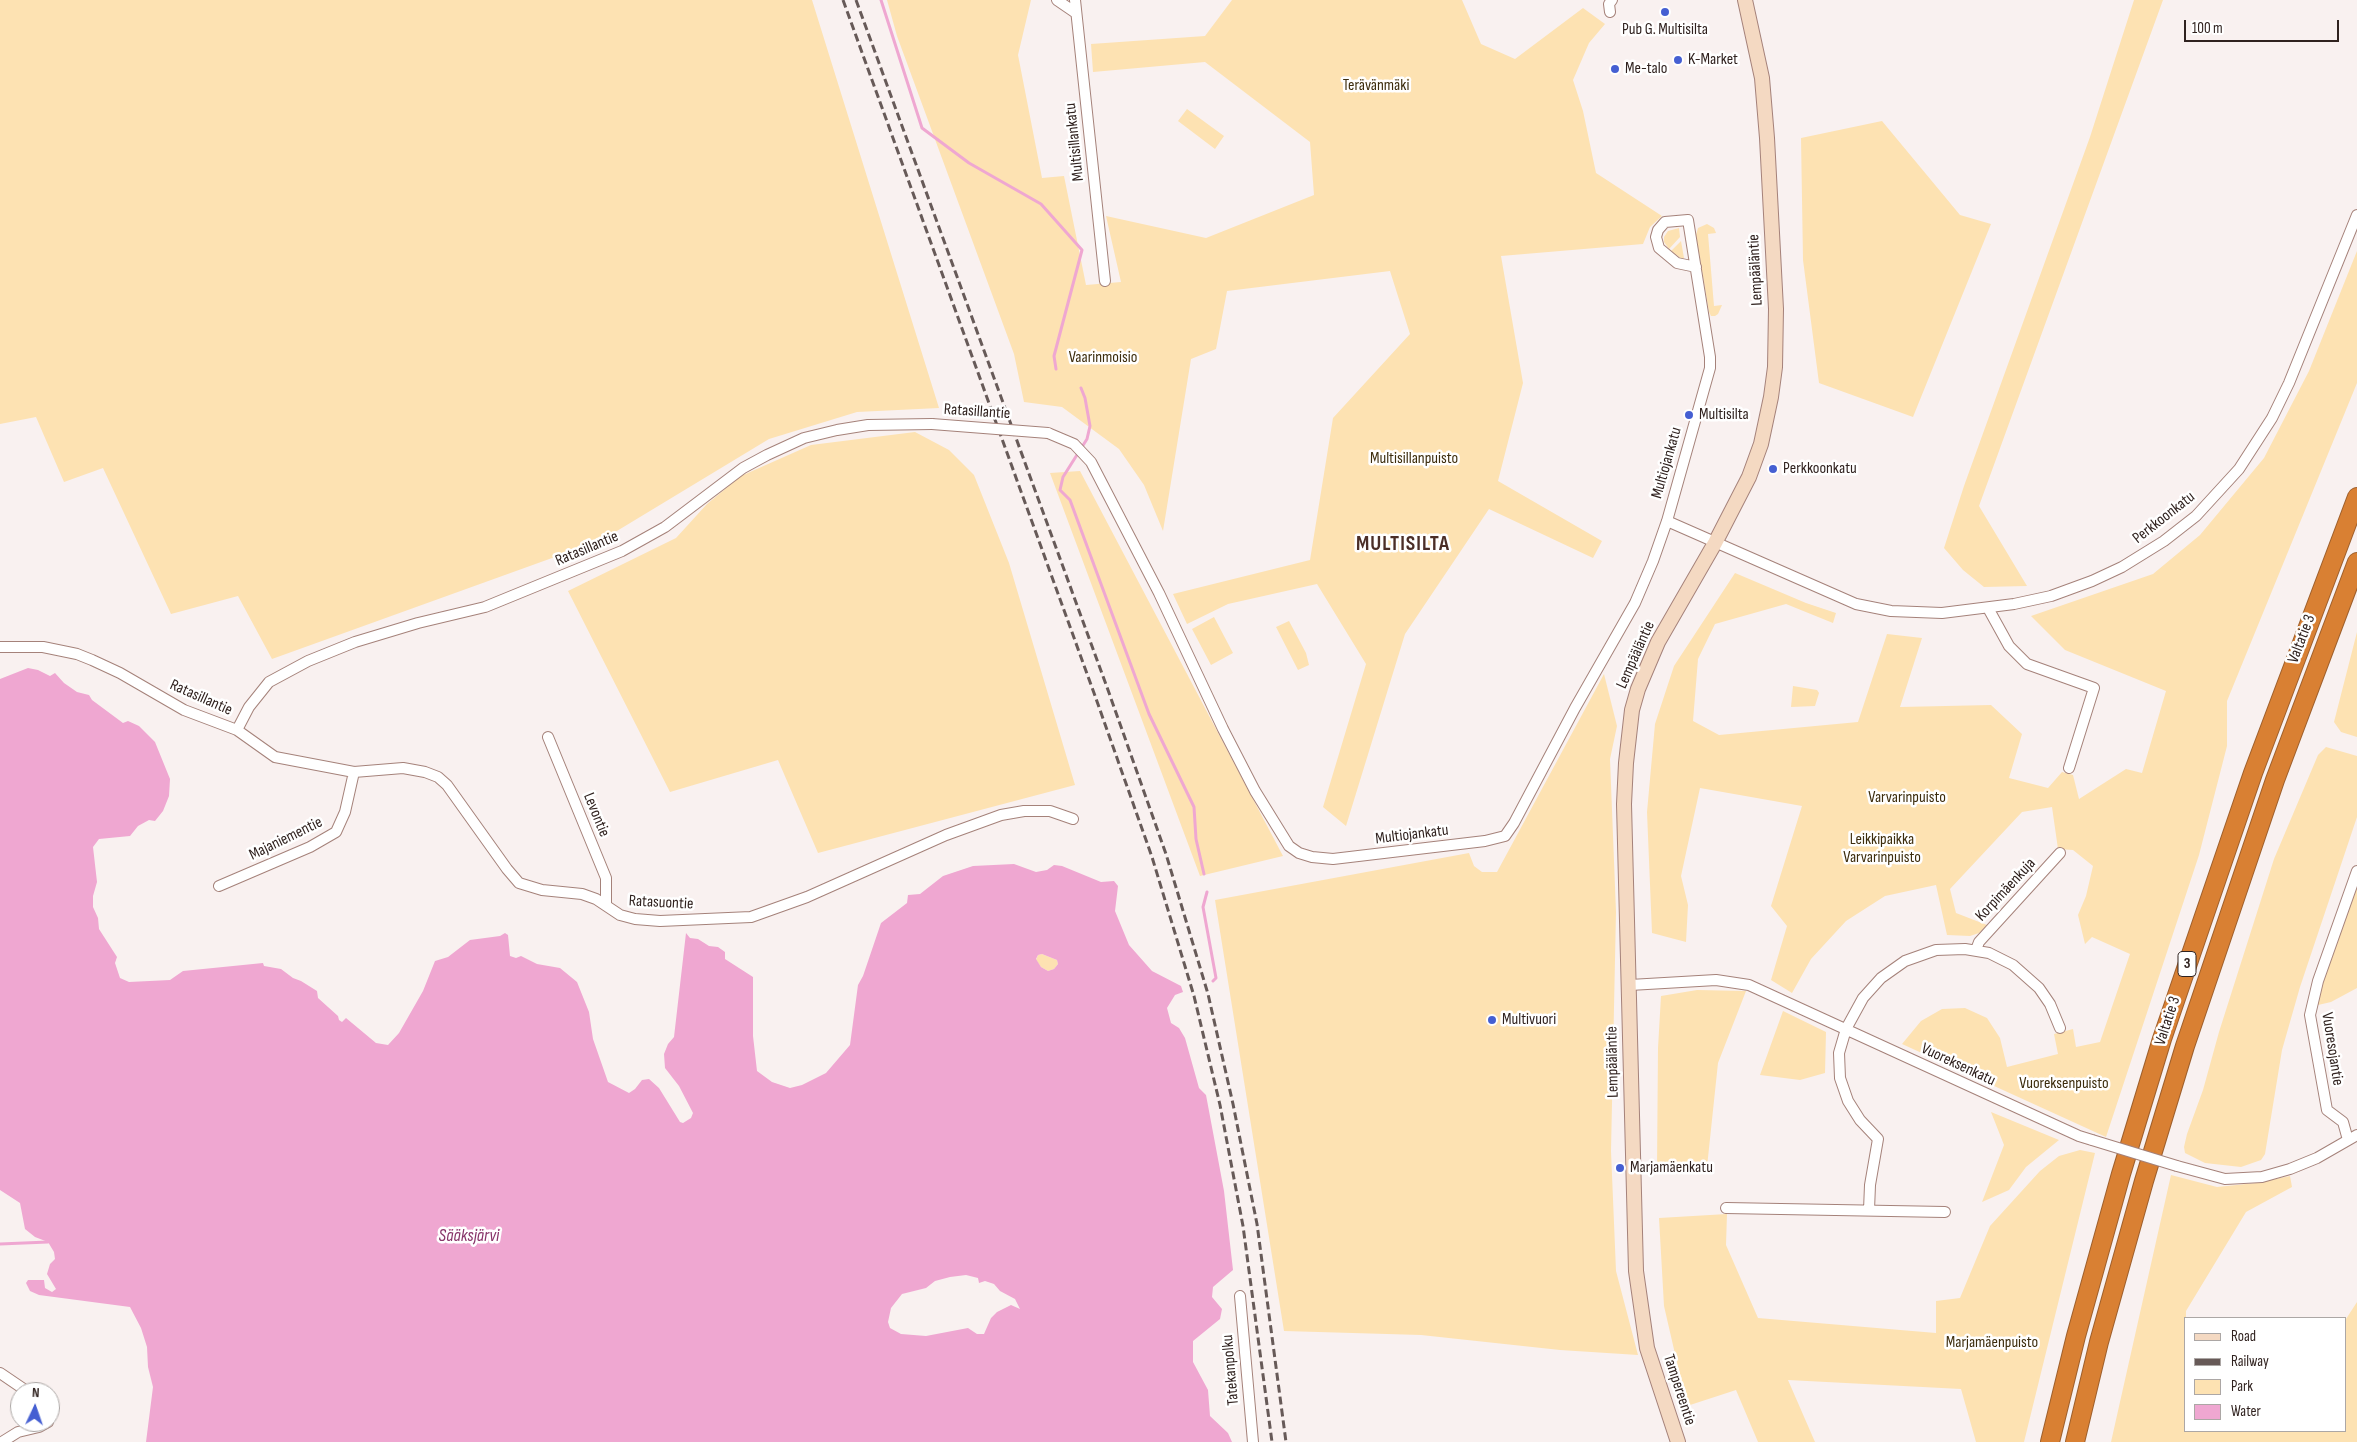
<!DOCTYPE html>
<meta charset="utf-8">
<style>
body{margin:0}
#map{position:relative;width:2357px;height:1442px;overflow:hidden;background:#f9f1f0;font-family:"Sofia Sans Condensed",sans-serif}
canvas{display:block}
.legend{position:absolute;left:2184px;top:1317px;width:162px;height:115px;box-sizing:border-box;background:#fff;border:1px solid #aca7a5;margin:0;padding:6px 9px;list-style:none;font-size:15px;color:#30221f}
.legend li{display:flex;align-items:center;gap:10px;height:25px}
.legend b{width:25px;border:1px solid #aca7a5}
.north{position:absolute;left:10px;top:1382px;width:50px;height:50px;box-sizing:border-box;background:#fff;border:1px solid #aca7a5;border-radius:50%;rotate:3deg;font-size:14px;font-weight:700;line-height:20px;text-align:center;color:#30221f}
.north::after{content:'';display:block;margin:auto;width:18px;height:22px;background:#455fd2;clip-path:polygon(50% 0,100% 100%,50% 72%,0 100%)}
.scale{position:absolute;left:2184px;top:20px;width:155px;height:22px;box-sizing:border-box;border:2px solid #30221f;border-top:0;padding-left:6px;font-size:15px;line-height:18px;white-space:nowrap;color:#30221f;-webkit-text-stroke:4px #fff;paint-order:stroke}
</style>
<div id="map">
<canvas width="2357" height="1442"></canvas>
<ul class="legend">
<li><b style="height:6px;background:#f4d9c2"></b>Road</li>
<li><b style="height:6px;background:#675a58"></b>Railway</li>
<li><b style="height:14px;background:#fde2b2"></b>Park</li>
<li><b style="height:14px;background:#efa7d1"></b>Water</li>
</ul>
<div class="north">N</div>
<div class="scale">100 m</div>
</div>
<script>
const ctx = document.querySelector('canvas').getContext('2d');
ctx.lineJoin = 'round';
function fill(path, color) { ctx.fillStyle = color; ctx.fill(path, 'evenodd'); }
const poly = rows => new Path2D(rows.map(r => 'M' + r).join(''));
function stroke(path, color, width, dash) { ctx.strokeStyle = color; ctx.lineWidth = width; ctx.lineCap = dash ? 'butt' : 'round'; ctx.setLineDash(dash || []); ctx.stroke(path); }
function write(font, color, halo, rows, align = 'center') {
  ctx.font = font + ' "Sofia Sans Condensed",sans-serif'; ctx.lineWidth = 5; ctx.setLineDash([]); ctx.textBaseline = 'middle'; ctx.strokeStyle = halo; ctx.fillStyle = color; for (const [text, x, y, turn = 0] of rows) {
    ctx.save(); ctx.translate(x, y); ctx.rotate((+turn || 0) * Math.PI / 180); ctx.textAlign = isNaN(turn) ? turn : align; if (halo) ctx.strokeText(text, 0, 0); ctx.fillText(text, 0, 0); ctx.restore();
  }
}
fill(poly([
 [0,0,812,0,939,408,857,412,769,439,602,540,272,659,238,596,171,614,103,468,64,482,36,417,0,424],
 [887,0,1031,0,1018,55,1042,178,1064,176,1086,285,1121,282,1106,216,1206,238,1314,195,1310,142,1205,62,1093,72,1091,44,1205,36,1232,0,1462,0,1481,44,1515,59,1583,8,1605,24,1589,43,1573,80,1583,111,1596,173,1662,216,1650,227,1643,244,1501,256,1523,383,1498,481,1602,541,1593,558,1489,509,1405,634,1346,826,1323,807,1366,664,1317,584,1228,604,1187,624,1173,594,1310,560,1333,418,1410,334,1390,271,1227,291,1216,349,1191,359,1163,531,1144,485,1119,449,1062,407,1024,402,1014,354,897,36],
 [2134,0,2163,0,1979,506,2027,586,1984,587,1963,570,1944,548,1964,486,2090,137],
 [1187,109,1224,136,1215,149,1178,121],
 [1882,121,1960,215,1991,224,1913,417,1819,383,1803,260,1801,138],
 [1707,224,1714,228,1716,233,1708,234,1714,306,1722,305,1718,314,1715,316,1711,316,1709,312,1696,235,1698,228],
 [1679,228,1680,237,1669,249,1664,242,1664,237,1668,231],
 [1681,241,1684,258,1682,259,1671,251],
 [2357,251,2357,383,2227,701,2227,746,2199,855,2106,1137,1902,1044,1921,1021,1942,1009,1965,1008,1987,1018,2000,1038,2007,1067,2058,1054,2054,1034,2073,1029,2076,1047,2100,1042,2130,954,2092,937,2085,944,2078,915,2086,896,2093,866,2073,850,2058,849,2052,807,2022,812,1950,889,1956,913,1987,925,1979,933,1970,936,1947,935,1936,885,1885,896,1846,921,1811,959,1792,993,1771,980,1787,926,1771,906,1802,806,1700,788,1681,876,1688,905,1686,942,1652,933,1647,812,1655,724,1674,666,1735,573,1806,603,1836,613,1833,623,1786,604,1715,624,1698,659,1693,721,1719,735,1858,722,1887,634,1922,638,1900,707,1991,705,2022,734,2009,778,2048,788,2062,772,2073,775,2079,799,2126,769,2142,773,2166,691,2065,650,2031,616,2153,574,2200,535,2264,458,2309,371],
 [915,432,949,450,974,475,1009,563,1075,785,818,853,778,760,670,792,568,591,676,538,707,504,741,476,811,445],
 [1080,471,1283,856,1200,876,1050,473],
 [1214,617,1233,653,1211,665,1192,629],
 [1289,621,1306,653,1309,665,1298,670,1276,627],
 [2357,632,2357,737,2341,732,2334,722],
 [1604,674,1617,726,1610,759,1616,912,1611,1151,1616,1271,1638,1355,1560,1350,1421,1335,1284,1331,1215,900,1469,853,1474,866,1482,872,1497,872],
 [1793,686,1817,690,1819,693,1815,706,1791,707],
 [2326,747,2357,756,2357,817,2300,987,2282,1050,2265,1154,2261,1160,2241,1167,2205,1163,2185,1153,2184,1147,2187,1134,2203,1090,2219,1032,2274,859,2318,755],
 [2357,883,2357,988,2331,1002,2318,1005,2317,999],
 [1042,954,1057,960,1058,964,1054,969,1048,971,1041,967,1036,960,1038,955],
 [1697,990,1746,991,1718,1063,1707,1167,1657,1167,1658,1048,1661,996],
 [1783,1011,1826,1032,1825,1073,1800,1080,1760,1075],
 [1991,1112,2059,1140,2026,1167,2009,1190,1982,1202,2004,1145],
 [2080,1150,2095,1153,2024,1442,1976,1442,1961,1389,1788,1380,1815,1442,1758,1442,1736,1390,1687,1406,1664,1306,1659,1218,1727,1214,1726,1245,1758,1318,1936,1333,1936,1301,1960,1298,1990,1226,2040,1171,2059,1156],
 [2171,1175,2217,1187,2256,1183,2290,1176,2292,1187,2246,1212,2186,1311,2186,1431,2346,1431,2346,1319,2357,1302,2357,1442,2111,1442]
]), '#fde2b2');
fill(poly([
 [28,668,38,670,50,676,55,673,64,683,77,692,89,695,92,700,123,723,128,721,139,726,155,742,170,779,169,796,163,811,155,821,149,820,138,826,130,836,99,839,93,847,97,882,93,896,93,907,98,918,99,929,117,957,115,963,120,978,129,982,170,980,183,971,263,963,264,966,281,969,293,978,301,981,317,991,318,998,338,1016,339,1020,342,1022,346,1018,376,1043,388,1045,399,1033,423,991,435,961,448,957,470,940,500,936,505,933,508,935,510,956,516,958,521,956,537,964,560,968,577,982,589,1012,593,1039,608,1082,629,1093,635,1089,642,1080,649,1079,659,1088,680,1122,683,1123,691,1118,693,1113,679,1086,665,1068,664,1054,668,1044,674,1037,686,933,690,938,698,939,709,946,718,947,725,952,725,959,753,977,753,1036,757,1071,772,1082,790,1088,802,1085,826,1073,850,1045,858,985,863,976,881,923,907,903,908,895,920,894,943,876,973,866,1014,864,1036,872,1047,870,1054,865,1062,866,1101,882,1114,881,1118,886,1115,911,1129,945,1152,971,1181,986,1183,992,1175,995,1167,1008,1171,1023,1179,1028,1185,1038,1199,1088,1206,1095,1224,1191,1233,1270,1213,1287,1212,1297,1222,1309,1220,1319,1193,1341,1193,1362,1208,1390,1210,1416,1228,1433,1232,1442,146,1442,153,1387,148,1367,147,1347,141,1328,130,1307,39,1295,30,1291,26,1283,28,1280,44,1280,45,1288,52,1292,56,1289,47,1274,50,1264,55,1259,54,1252,48,1242,35,1237,25,1229,20,1203,0,1190,0,679],
 [1042,954,1057,960,1058,964,1054,969,1048,971,1041,967,1036,959,1038,955],
 [966,1275,978,1278,979,1283,985,1281,994,1284,1000,1291,1015,1299,1020,1309,1011,1305,997,1312,991,1318,984,1334,977,1334,968,1328,926,1336,901,1334,890,1328,888,1322,891,1308,902,1294,926,1288,935,1281,950,1277]
]), '#efa7d1');
stroke(poly([
 [881,0,922,128,969,163,1041,204,1082,250,1054,356,1056,369],
 [1081,388,1085,398,1090,426,1087,439,1063,477,1060,490,1070,500,1149,714,1194,807,1196,839,1204,874],
 [1207,892,1203,907,1216,978,1213,981],
 [0,1244,48,1242]
]), '#efa7d1', 3);
const street = poly([
 [1057,0,1076,13],
 [1075,0,1105,281],
 [1610,12,1609,4,1612,0],
 [1048,433,1074,444,1091,462,1159,593,1223,729,1255,791,1289,846,1299,853,1312,857,1333,859,1485,841,1505,836,1514,823,1575,708,1635,603,1653,561,1667,521,1710,368,1710,357,1688,220,1665,222,1658,230,1656,237,1659,248,1677,263,1696,267],
 [1667,521,1856,604,1891,611,1942,613,2014,604,2051,596,2092,581,2122,567,2164,541,2196,516,2239,469,2272,418,2289,383,2357,215],
 [1988,608,2009,646,2027,664,2094,688,2069,768],
 [0,647,43,647,77,654,92,660,120,673,184,710,237,730,275,757,354,772,403,768,425,772,438,777,447,785,507,869,519,883,542,890,582,894,596,899,620,915,635,919,660,921,751,917,807,897,946,835,1001,815,1024,811,1050,811,1073,819],
 [237,730,249,707,269,682,308,661,355,642,418,623,485,607,622,551,665,527,743,468,767,455,804,438,837,430,868,425,932,424],
 [548,737,606,878,606,905],
 [219,886,310,847,336,832,345,812,354,772],
 [1976,950,1979,942,2060,853],
 [1630,985,1716,980,1749,985,2079,1136,2092,1140],
 [2348,1140,2343,1122,2327,1110,2310,1015,2318,981,2357,871],
 [2177,1166,2225,1179,2262,1177,2290,1169,2317,1158,2357,1135],
 [1726,1208,1945,1212],
 [1869,1210,1870,1185,1878,1139,1860,1120,1848,1101,1840,1078,1839,1053,1846,1029,1863,998,1881,978,1905,961,1936,950,1965,949,1989,953,2013,965,2039,988,2050,1004,2060,1028],
 [1240,1296,1253,1442],
 [0,1373,28,1392],
 [2,1442,18,1432,39,1427,48,1422]
]);
const secondary = poly([
 [1678,1442,1647,1348,1636,1271,1624,804,1626,763,1632,710,1638,689,1658,642,1715,543,1749,477,1761,444,1771,397,1775,367,1776,309,1767,138,1762,78,1745,0]
]);
const highway = poly([
 [2050,1442,2076,1336,2121,1174,2162,1039,2253,773,2357,497],
 [2075,1442,2099,1342,2144,1181,2185,1046,2275,780,2357,562]
]);
stroke(street, '#a5827a', 12);
stroke(secondary, '#a5827a', 16);
stroke(highway, '#9e5f2c', 20);
stroke(street, '#fff', 10);
stroke(secondary, '#f4d9c2', 14);
stroke(highway, '#d98033', 18);
stroke(poly([
 [843,0,1094,693,1152,857,1194,996,1220,1105,1243,1226,1272,1442],
 [856,0,1108,690,1166,854,1208,994,1233,1104,1257,1224,1286,1442]
]), '#675a58', 3, [8, 4]);
const streetBridge = poly([
 [932,424,1048,433],
 [2092,1140,2177,1166]
]);
stroke(streetBridge, '#a5827a', 12, []);
stroke(streetBridge, '#fff', 10);
for (const [x, y, r, color] of [
 [1665,12,5,"#455fd2"],
 [1678,60,5,"#455fd2"],
 [1615,69,5,"#455fd2"],
 [1689,415,5,"#455fd2"],
 [1773,469,5,"#455fd2"],
 [1492,1020,5,"#455fd2"],
 [1620,1168,5,"#455fd2"]
]) { const dot = new Path2D(); dot.arc(x, y, r, 0, 2 * Math.PI); ctx.fillStyle = color; ctx.fill(dot); stroke(dot, '#fff', 2); }
for (const [x, y, w] of [
 [2187,964,18]
]) { const box = new Path2D(); box.roundRect(x - w / 2, y - 12.5, w, 25, 4); ctx.fillStyle = '#fff'; ctx.fill(box); stroke(box, '#30221f', 1); }
write('bold 15px', '#30221f', null, [
 ["3",2187,964]
]);
write('16px', '#30221f', '#fff', [
 ["Pub G. Multisilta",1665,30,"center"],
 ["K-Market",1688,60],
 ["Me-talo",1625,69],
 ["Multisilta",1699,415],
 ["Perkkoonkatu",1783,469],
 ["Multivuori",1502,1020],
 ["Marjamäenkatu",1630,1168]
], 'left');
write('16px', '#3d2d0d', '#fff', [
 ["Terävänmäki",1376,86],
 ["Vaarinmoisio",1103,358],
 ["Multisillanpuisto",1414,459],
 ["Varvarinpuisto",1907,798],
 ["Leikkipaikka",1882,840],
 ["Varvarinpuisto",1882,858],
 ["Vuoreksenpuisto",2064,1084],
 ["Marjamäenpuisto",1992,1343]
]);
write('16px', '#30221f', '#fff', [
 ["Multisillankatu",1075,142,-96],
 ["Lempääläntie",1756,270,-93],
 ["Ratasillantie",977,412,4],
 ["Multiojankatu",1667,463,-74],
 ["Perkkoonkatu",2164,518,-38],
 ["Ratasillantie",587,549,-23],
 ["Valtatie 3",2302,639,-69],
 ["Lempääläntie",1636,655,-66],
 ["Ratasillantie",201,698,24],
 ["Levontie",596,815,68],
 ["Multiojankatu",1412,835,-7],
 ["Majaniementie",286,839,-26],
 ["Korpimäenkuja",2006,890,-47],
 ["Ratasuontie",661,903,3],
 ["Valtatie 3",2168,1021,-72],
 ["Vuoresojantie",2332,1049,81],
 ["Lempääläntie",1613,1062,-91],
 ["Vuoreksenkatu",1958,1065,25],
 ["Tatekanpolku",1231,1370,-95],
 ["Tampereentie",1679,1390,72]
]);
write('italic 18px', '#873469', '#fff', [
 ["Sääksjärvi",469,1236]
]);
ctx.letterSpacing = '1px';
write('bold 21px', '#4b2e27', '#fff', [
 ["MULTISILTA",1403,545]
]);
ctx.letterSpacing = '0px';
</script>
